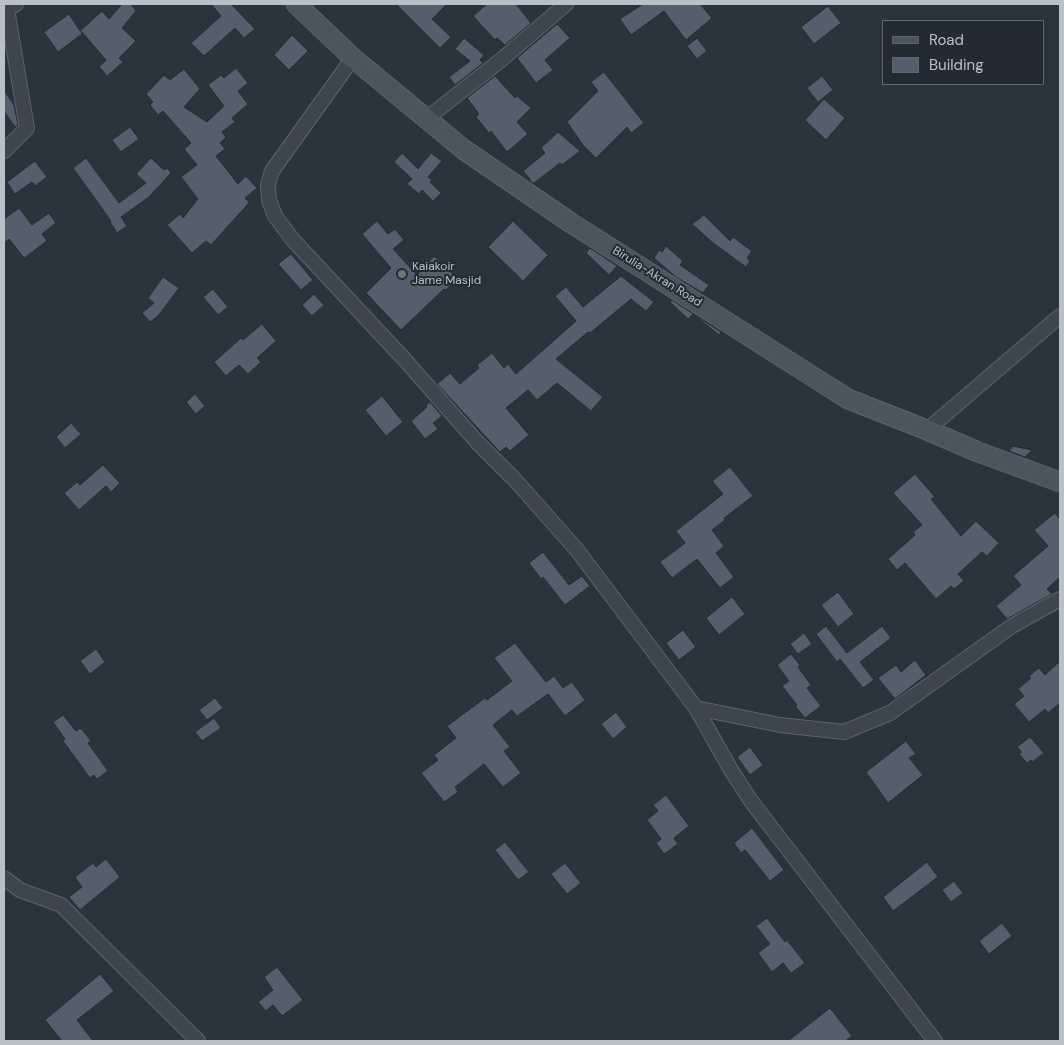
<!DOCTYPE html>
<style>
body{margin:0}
#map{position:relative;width:1064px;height:1045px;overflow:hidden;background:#29343e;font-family:"DM Sans",sans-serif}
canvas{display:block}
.frame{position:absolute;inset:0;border:5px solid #b9c1c8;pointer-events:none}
.legend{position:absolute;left:882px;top:20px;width:162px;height:65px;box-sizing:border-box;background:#222b33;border:1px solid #5e676f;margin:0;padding:6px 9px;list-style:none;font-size:15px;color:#b9c1c8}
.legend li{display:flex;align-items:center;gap:10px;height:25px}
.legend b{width:25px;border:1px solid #5e676f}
</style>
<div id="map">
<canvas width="1064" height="1045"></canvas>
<div class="frame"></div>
<ul class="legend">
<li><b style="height:6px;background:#4b5560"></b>Road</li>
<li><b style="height:14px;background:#555f6b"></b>Building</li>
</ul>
</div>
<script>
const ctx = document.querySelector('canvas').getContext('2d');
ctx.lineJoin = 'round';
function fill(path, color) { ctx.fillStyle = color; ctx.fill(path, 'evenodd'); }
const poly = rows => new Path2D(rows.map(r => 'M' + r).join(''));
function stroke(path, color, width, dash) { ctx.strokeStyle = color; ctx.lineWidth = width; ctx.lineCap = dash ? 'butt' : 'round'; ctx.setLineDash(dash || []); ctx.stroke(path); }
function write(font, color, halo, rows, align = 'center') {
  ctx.font = font + ' "DM Sans",sans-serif'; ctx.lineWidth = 4; ctx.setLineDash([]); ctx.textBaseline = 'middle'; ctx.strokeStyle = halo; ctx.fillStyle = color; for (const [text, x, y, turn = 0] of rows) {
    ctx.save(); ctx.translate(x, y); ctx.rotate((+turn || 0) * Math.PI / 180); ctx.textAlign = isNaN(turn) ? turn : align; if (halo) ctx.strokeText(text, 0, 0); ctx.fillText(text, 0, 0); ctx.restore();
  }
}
const building = poly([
 [122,4,131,4,136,11,122,28,136,41,119,58,123,62,107,76,99,67,106,60,81,31,82,34,58,52,44,32,69,14,80,31,102,11,109,19,122,4],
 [211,4,231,4,255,29,244,38,235,28,204,56,191,43,221,16,211,4],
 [396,4,447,4,432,19,451,37,440,48,396,4],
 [487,4,516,4,531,23,505,45,497,38,495,40,473,16,487,4],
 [643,4,700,4,712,18,686,40,664,11,631,35,620,19,643,4],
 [828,6,841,23,814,44,801,27,828,6],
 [557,24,570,38,545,60,553,70,536,83,517,58,557,24],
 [292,35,308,51,289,70,274,55,292,35],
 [464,38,484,55,480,60,483,63,455,85,449,77,470,61,455,49,464,38],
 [697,38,707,51,697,59,687,46,697,38],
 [236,68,248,83,238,91,248,104,232,118,235,122,222,132,226,137,220,143,225,149,216,156,238,184,246,176,257,188,245,198,249,202,248,204,211,245,206,241,192,253,167,225,180,214,183,218,198,199,181,177,197,165,184,149,191,143,163,111,158,115,150,105,153,102,146,94,164,75,170,80,184,69,200,89,184,107,207,122,224,106,208,85,221,75,224,78,236,68],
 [604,72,644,123,631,133,627,127,596,158,583,145,567,122,598,91,591,82,604,72],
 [495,76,515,98,517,96,531,108,517,122,528,134,507,152,491,131,489,133,476,117,479,114,467,98,495,76],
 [822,76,833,90,818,102,807,88,822,76],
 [4,90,14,105,18,125,15,127,4,111,4,90],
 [824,99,845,118,826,140,805,120,824,99],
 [130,127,139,139,121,152,112,140,130,127],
 [558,132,580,151,562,165,560,163,534,183,543,190,529,180,530,179,523,171,545,153,541,148,558,132],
 [402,153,418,169,431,153,442,161,428,177,432,180,430,182,441,193,433,201,422,190,419,194,407,184,412,179,394,162,402,153],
 [86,158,119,203,146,183,136,174,151,158,164,170,167,168,171,173,149,197,121,217,127,226,117,233,110,222,111,221,73,168,86,158],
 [35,161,47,177,35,186,32,182,15,194,7,182,35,161],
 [19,208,32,225,49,213,56,223,42,234,47,241,24,258,9,239,4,243,4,219,19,208],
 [704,215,730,241,733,237,752,251,747,258,750,261,746,267,713,243,692,224,704,215],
 [377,221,388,234,395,229,404,240,393,249,417,275,434,256,457,278,446,290,444,289,401,330,366,293,391,268,362,234,377,221],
 [513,221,548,255,523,281,488,247,513,221],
 [666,246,683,261,680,265,709,285,703,293,676,277,654,258,659,250,662,252,666,246],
 [590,248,617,266,609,275,586,253,590,248],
 [291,254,313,280,301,290,278,264,291,254],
 [621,276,654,302,646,311,631,299,590,333,588,332,556,359,603,397,591,411,557,383,537,400,528,390,506,408,529,435,510,451,506,447,500,452,437,384,450,373,460,384,479,368,477,365,492,353,504,368,508,364,516,374,576,321,555,296,566,287,583,307,621,276],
 [163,277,179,288,158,316,150,322,142,313,154,303,148,298,163,277],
 [213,289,228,307,218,315,203,297,213,289],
 [314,294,324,305,312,316,302,305,314,294],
 [672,300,721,332,719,335,693,314,688,319,670,302,672,300],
 [262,324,276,341,257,358,261,362,248,374,239,365,226,376,214,362,241,338,243,340,262,324],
 [195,394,205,406,196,414,186,402,195,394],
 [382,396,403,422,386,436,365,410,382,396],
 [430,402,442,416,433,423,438,429,425,439,411,421,427,407,426,405,430,402],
 [71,423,81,434,65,448,56,437,71,423],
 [1013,446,1032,450,1025,457,1009,451,1013,446],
 [103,465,120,483,111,492,106,486,79,510,64,493,77,482,80,485,103,465],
 [730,467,753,496,724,518,725,520,712,530,724,546,716,553,734,577,720,588,697,559,672,578,660,562,685,543,676,531,723,494,712,481,730,467],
 [915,474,935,497,931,499,961,536,976,521,999,543,987,556,982,552,958,574,964,581,954,589,951,586,936,599,905,563,897,570,888,559,915,535,913,532,922,525,893,493,915,474],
 [1055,513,1060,520,1060,577,1047,589,1052,594,1007,619,996,606,1021,585,1013,576,1048,546,1034,530,1055,513],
 [543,552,569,585,582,576,590,586,565,605,543,577,541,579,529,563,543,552],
 [838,592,854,614,838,627,821,605,838,592],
 [732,597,745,614,719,635,706,618,732,597],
 [826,626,847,653,882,626,891,638,860,662,874,680,863,688,840,659,837,662,816,634,826,626],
 [683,630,696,647,679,660,666,643,683,630],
 [804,633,812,644,798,654,790,644,804,633],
 [515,643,546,682,554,676,563,688,572,682,585,700,565,716,548,694,517,716,512,710,493,725,510,747,504,751,521,773,503,787,484,764,455,787,458,792,444,802,421,773,438,760,434,755,456,738,447,726,485,698,487,700,512,681,494,658,515,643],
 [96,649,105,662,90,674,80,661,96,649],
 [791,654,800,665,798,667,811,685,807,688,821,706,805,718,795,706,797,705,782,686,789,681,777,665,791,654],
 [915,660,926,675,895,699,878,678,896,665,901,672,915,660],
 [1060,661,1060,703,1048,713,1045,709,1029,722,1014,704,1024,696,1018,689,1031,678,1029,676,1039,668,1045,675,1060,661],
 [215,698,223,708,207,720,199,710,215,698],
 [616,712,627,727,613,739,601,724,616,712],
 [63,715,76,731,81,728,91,741,88,743,108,771,97,779,94,775,90,778,63,741,65,739,53,722,63,715],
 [214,718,221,728,202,741,195,732,214,718],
 [1030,737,1044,753,1032,762,1031,760,1027,763,1019,754,1022,752,1017,747,1030,737],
 [906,741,916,754,909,758,923,775,888,803,866,772,906,741],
 [750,747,763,765,750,775,737,757,750,747],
 [666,795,689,826,674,838,678,844,664,854,656,843,661,839,647,820,658,811,653,805,666,795],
 [752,828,784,870,770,881,745,850,741,853,734,843,752,828],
 [505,842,529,872,518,880,495,850,505,842],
 [106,859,120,877,80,910,69,897,82,887,75,877,93,863,96,867,106,859],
 [927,862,938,877,893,911,883,897,927,862],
 [565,863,581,883,567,894,551,874,565,863],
 [954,881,963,893,951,902,942,890,954,881],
 [767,918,785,942,787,940,805,963,791,973,783,963,772,972,758,953,770,944,756,926,767,918],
 [1002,923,1012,936,989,954,979,941,1002,923],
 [277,967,303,1000,282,1016,273,1005,266,1011,258,1002,273,990,264,977,277,967],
 [100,974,114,991,77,1020,93,1041,62,1041,45,1020,100,974],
 [830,1008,852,1036,845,1041,788,1041,830,1008]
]);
fill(building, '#555f6b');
stroke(building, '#242d35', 1);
const street = poly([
 [353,58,272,171,268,185,269,200,275,216,293,240,405,360,477,442,516,481,577,550,696,708,731,770,751,801,935,1041],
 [426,119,501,60,566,4],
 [4,151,27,128,7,9,16,4],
 [927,430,1060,316],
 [696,708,780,725,844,732,890,713,1012,626,1060,599],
 [4,878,20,890,61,905,198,1041]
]);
const secondary = poly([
 [296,4,353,58,463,149,571,223,848,399,927,430,978,452,1060,482]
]);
stroke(street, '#5b646b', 16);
stroke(secondary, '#5b646b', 21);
stroke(street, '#3d464e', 14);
stroke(secondary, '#4b5560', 19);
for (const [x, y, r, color] of [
 [402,274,5,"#6b7280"]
]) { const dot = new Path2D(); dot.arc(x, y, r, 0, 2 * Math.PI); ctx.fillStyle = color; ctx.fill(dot); stroke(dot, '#222b33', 2); }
write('12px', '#b9c1c8', '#222b33', [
 ["Kaiakoir",412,267],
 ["Jame Masjid",412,281]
], 'left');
write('12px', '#b9c1c8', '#222b33', [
 ["Birulia-Akran Road",657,277,32]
]);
</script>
